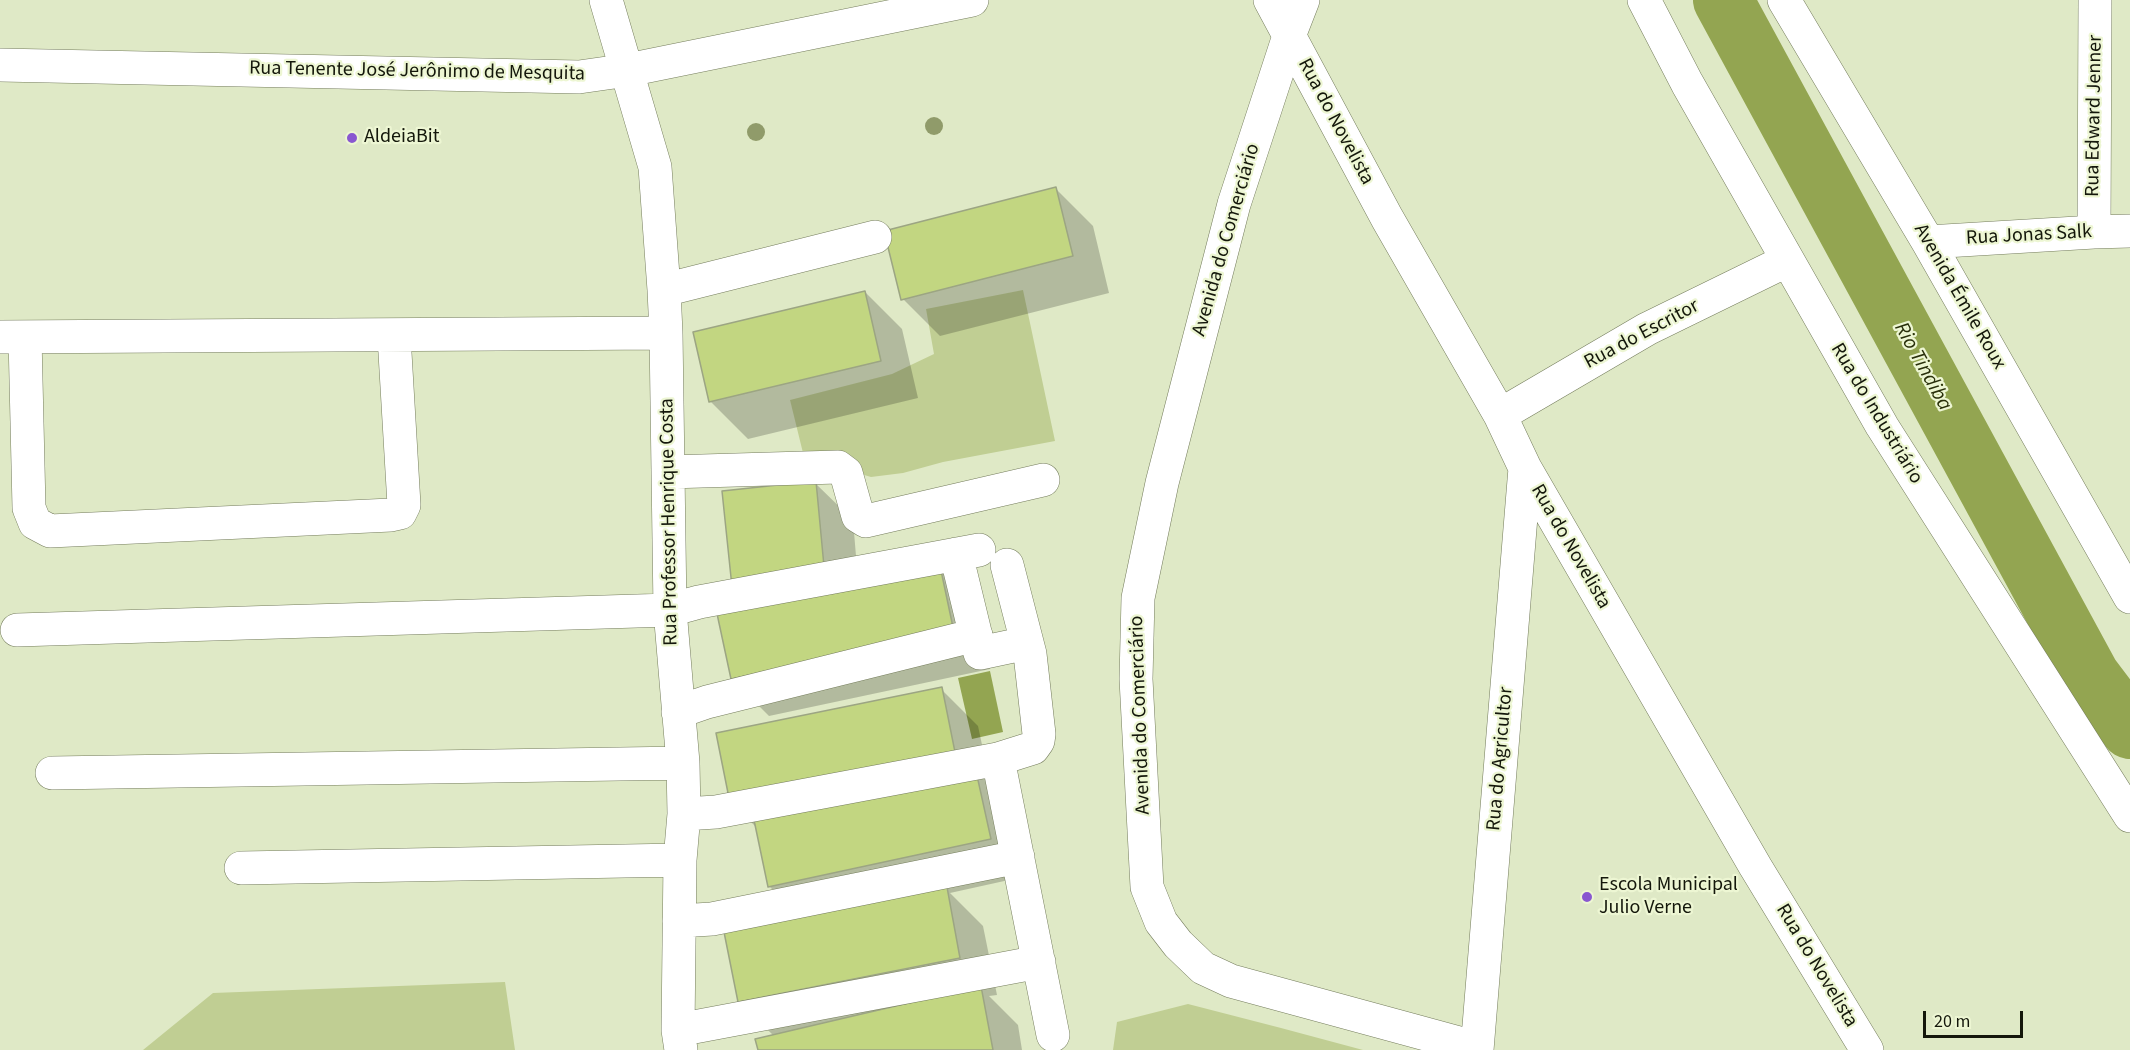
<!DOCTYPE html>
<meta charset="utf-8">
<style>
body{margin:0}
#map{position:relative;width:2130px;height:1050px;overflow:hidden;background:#dfe9c6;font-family:"Source Sans 3",sans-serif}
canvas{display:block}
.scale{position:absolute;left:1923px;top:1011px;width:100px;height:27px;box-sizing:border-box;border:3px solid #14170b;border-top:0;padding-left:8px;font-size:18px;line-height:21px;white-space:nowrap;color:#14170b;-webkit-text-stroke:4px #edf6d3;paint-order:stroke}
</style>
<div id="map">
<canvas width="2130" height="1050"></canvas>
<div class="scale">20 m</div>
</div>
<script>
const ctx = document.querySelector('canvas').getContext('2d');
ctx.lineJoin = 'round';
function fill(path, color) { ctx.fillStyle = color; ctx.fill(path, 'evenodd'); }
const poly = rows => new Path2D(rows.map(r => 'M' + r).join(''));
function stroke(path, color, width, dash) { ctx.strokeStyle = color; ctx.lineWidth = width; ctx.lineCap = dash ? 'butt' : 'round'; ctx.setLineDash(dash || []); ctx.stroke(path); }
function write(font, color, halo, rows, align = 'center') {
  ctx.font = font + ' "Source Sans 3",sans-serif'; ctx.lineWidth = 4.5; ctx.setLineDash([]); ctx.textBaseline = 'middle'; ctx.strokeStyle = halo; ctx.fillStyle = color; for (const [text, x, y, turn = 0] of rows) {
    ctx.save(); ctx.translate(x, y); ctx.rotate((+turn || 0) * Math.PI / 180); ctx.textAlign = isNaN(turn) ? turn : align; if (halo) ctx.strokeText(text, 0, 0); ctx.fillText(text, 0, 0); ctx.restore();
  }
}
fill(poly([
 [1023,290,1055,441,943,462,903,473,871,477,804,457,790,400,892,374,934,354,926,309],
 [505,982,515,1050,143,1050,213,993],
 [1188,1004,1281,1028,1363,1050,1113,1050,1117,1022]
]), '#c0ce93');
fill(poly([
 [990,671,1003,732,972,739,958,678]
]), '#93a551');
fill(poly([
 [1056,189,1093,226,1109,293,940,336,903,299],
 [865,292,902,329,918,398,748,439,711,402,695,333],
 [815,483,853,520,858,580,938,563,975,600,990,669,769,716,732,679],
 [941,689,978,726,991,787,1027,876,950,893,983,926,997,995,989,996,1018,1025,1022,1050,759,1050,774,1036,739,1002,801,918,770,887,757,828,731,802]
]), '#0003');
stroke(poly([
 [1723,0,2090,676,2130,729]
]), '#93a551', 60);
const building = poly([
 [1056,187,1073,256,901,300,884,231,1056,187],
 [865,291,881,361,709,402,693,332,865,291],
 [816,481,825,577,732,587,722,491,816,481],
 [939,561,954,632,731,679,716,609,939,561],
 [942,687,956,757,730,803,716,733,942,687],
 [976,771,991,839,768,887,754,820,976,771],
 [947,887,960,958,738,1002,724,932,947,887],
 [981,986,993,1050,758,1050,755,1039,981,986]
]);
fill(building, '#c2d681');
stroke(building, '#9ca583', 1.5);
const minor = poly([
 [606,0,655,167,664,290,666,333,670,610,683,763,684,814,680,860,678,1030,681,1050],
 [1270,0,1387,218,1500,415,1525,468,1755,866,1867,1050],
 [1303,0,1289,36,1234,204,1162,483,1138,598,1136,679,1147,887,1161,922,1178,944,1203,968,1231,981,1477,1048],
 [1644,0,1687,83,1882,426,2130,816],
 [1784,0,1928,242,2130,597],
 [0,65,579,77,628,70,972,0],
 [2094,232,2095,0],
 [1928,242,2094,232,2130,231],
 [664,290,875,237],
 [0,337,666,333],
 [25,337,29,508,35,523,50,531,391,515,400,513,404,505,394,336],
 [1500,415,1647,329,1786,261],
 [668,472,838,467,846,473,858,516,866,521,1043,480],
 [956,554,980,653,1027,643],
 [17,630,670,610,699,602,979,550],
 [678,712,707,702,976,635],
 [998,759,1033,748,1038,741,1039,734,1030,654,1007,565],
 [52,773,683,763],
 [684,814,716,812,998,759,1053,1035],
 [241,868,680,860],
 [679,921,712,919,1018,857],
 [678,1030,1039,962],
 [1477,1050,1525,468]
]);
stroke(minor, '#757d5d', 34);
stroke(minor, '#fff', 33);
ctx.fillStyle = '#909b6a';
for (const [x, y] of [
 [934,126],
 [756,132]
]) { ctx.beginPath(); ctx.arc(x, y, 9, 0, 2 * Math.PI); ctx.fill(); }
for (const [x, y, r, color] of [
 [352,138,6,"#8957d0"],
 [1587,897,6,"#8957d0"]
]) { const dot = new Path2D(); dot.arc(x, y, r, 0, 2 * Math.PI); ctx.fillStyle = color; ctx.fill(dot); stroke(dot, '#edf6d3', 2); }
write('20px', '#14170b', '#edf6d3', [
 ["Rua Tenente José Jerônimo de Mesquita",417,72,1],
 ["Rua Edward Jenner",2095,116,-89],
 ["Rua do Novelista",1335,122,62],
 ["Rua Jonas Salk",2029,236,-3],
 ["Avenida do Comerciário",1227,240,-74],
 ["Avenida Émile Roux",1959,297,60],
 ["Rua do Escritor",1642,335,-28],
 ["Rua do Industriário",1876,414,59],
 ["Rua Professor Henrique Costa",670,522,-91],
 ["Rua do Novelista",1570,547,60],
 ["Avenida do Comerciário",1141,715,-92],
 ["Rua do Agricultor",1501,759,-85],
 ["Rua do Novelista",1816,966,59]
]);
write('20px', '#14170b', '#edf6d3', [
 ["AldeiaBit",364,138],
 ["Escola Municipal",1599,886],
 ["Julio Verne",1599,909]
], 'left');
write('italic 21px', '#29300b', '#edf6d3', [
 ["Rio Tindiba",1922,367,61]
]);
</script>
